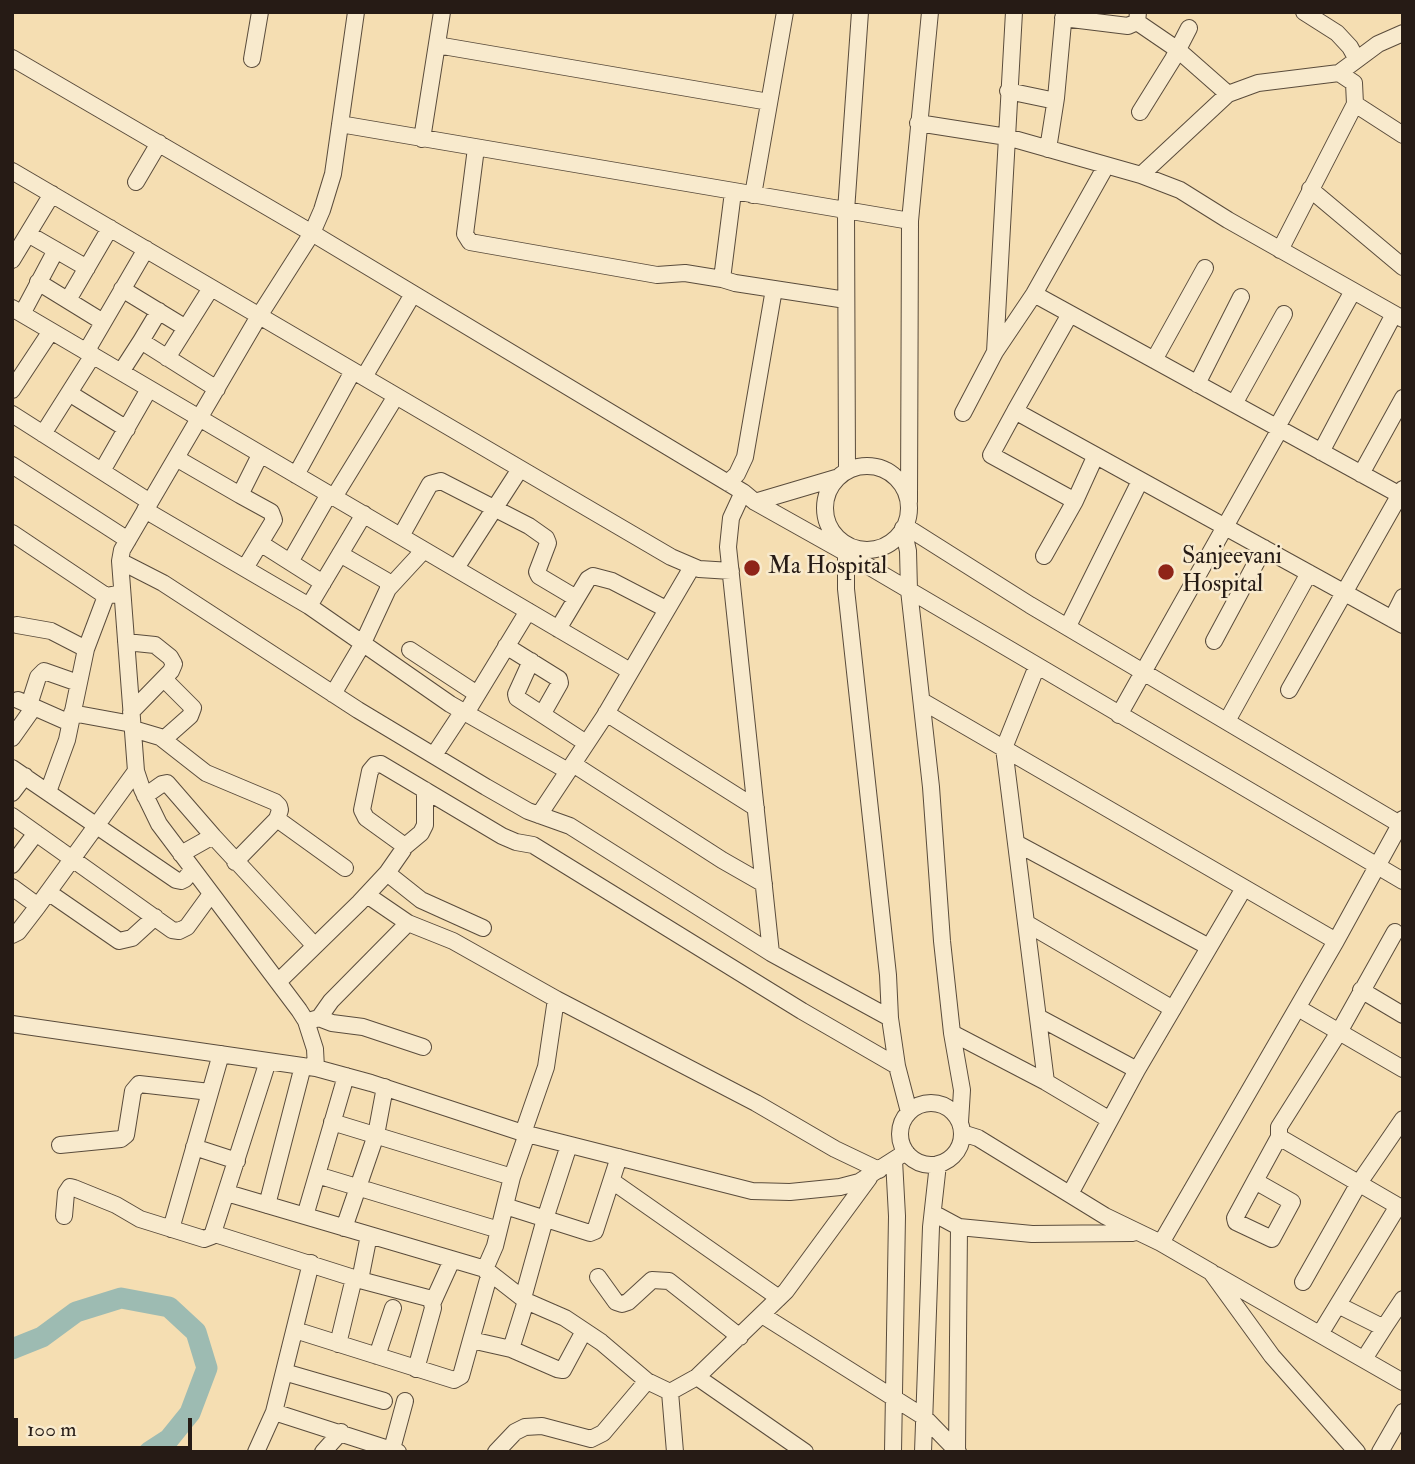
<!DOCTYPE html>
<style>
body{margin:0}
#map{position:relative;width:1415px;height:1464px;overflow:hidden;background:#f5deb2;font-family:"IM FELL Double Pica",serif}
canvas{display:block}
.frame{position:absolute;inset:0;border:14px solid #261b15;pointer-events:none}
.scale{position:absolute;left:14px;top:1418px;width:178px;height:32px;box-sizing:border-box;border:4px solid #261b15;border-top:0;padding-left:9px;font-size:21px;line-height:24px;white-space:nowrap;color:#261b15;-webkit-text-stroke:5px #f8eacd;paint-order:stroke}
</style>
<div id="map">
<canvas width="1415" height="1464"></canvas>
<div class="frame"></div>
<div class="scale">100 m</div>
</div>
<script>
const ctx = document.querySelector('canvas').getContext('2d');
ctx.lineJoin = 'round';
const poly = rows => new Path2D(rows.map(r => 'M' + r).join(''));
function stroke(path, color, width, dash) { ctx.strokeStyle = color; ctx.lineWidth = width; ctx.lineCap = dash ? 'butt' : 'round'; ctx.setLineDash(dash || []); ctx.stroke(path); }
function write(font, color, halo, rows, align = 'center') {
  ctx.font = font + ' "IM FELL Double Pica",serif'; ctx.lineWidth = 5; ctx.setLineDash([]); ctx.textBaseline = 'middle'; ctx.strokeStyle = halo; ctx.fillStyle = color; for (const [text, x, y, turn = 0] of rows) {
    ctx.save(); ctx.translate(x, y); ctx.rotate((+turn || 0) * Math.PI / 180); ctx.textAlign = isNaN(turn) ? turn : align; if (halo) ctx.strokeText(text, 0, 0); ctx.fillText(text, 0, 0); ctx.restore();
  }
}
stroke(poly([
 [12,1349,42,1337,76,1312,121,1298,169,1307,196,1332,207,1368,190,1413,169,1439,149,1452]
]), '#9dbbb2', 21);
const minor = poly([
 [1304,12,1337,33,1350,47,1356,58],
 [1063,18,1128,26,1137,22,1138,12],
 [1137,22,1178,50,1228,94],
 [437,45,769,102],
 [12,58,312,233,743,492,755,502,846,553,1403,881],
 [252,59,260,12],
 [1008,91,1051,100,1056,98,1064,12],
 [1355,104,1403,135],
 [1140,112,1173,59,1189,28],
 [918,123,1007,137,1141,175,1180,190,1228,220,1403,319],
 [340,124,910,221],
 [422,139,442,12],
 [476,148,465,234,470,242,657,275,685,273,722,279],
 [1048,149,1056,98],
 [12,171,671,557,699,569,731,571],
 [1141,175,1228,94,1258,83,1339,73,1378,44,1403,33],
 [136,182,159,143],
 [1310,189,1403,267],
 [733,192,722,279,735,283,846,300],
 [753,195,785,12],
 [28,234,87,268],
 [1280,250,1355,104,1354,83,1339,73],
 [12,260,52,194],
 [38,282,103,322],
 [122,289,186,328],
 [1034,294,1400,495],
 [68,300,110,228],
 [12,308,630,671],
 [159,311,141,341,217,389],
 [22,314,56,250],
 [86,352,146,249],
 [995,352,1014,12],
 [167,358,211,288],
 [1154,360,1205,268],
 [121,372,141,341],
 [364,377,413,294],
 [1197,384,1241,297],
 [12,390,51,331],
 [69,393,127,429],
 [1234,404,1284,314],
 [1015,411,1070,314],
 [963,413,995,352,1034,294,1106,166],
 [12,414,150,502],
 [1277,427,1353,291],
 [43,434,93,355],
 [1321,452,1394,314],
 [176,458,240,495],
 [12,465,128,540],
 '825 508a42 42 0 1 1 84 0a42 42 0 1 1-84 0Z',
 [847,470,846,211,860,12],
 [102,471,149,389],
 [1361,474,1403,398],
 [296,475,353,371],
 [728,483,737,474,745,457,774,289],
 [743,492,731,518,728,547,771,953],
 [334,497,396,396],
 [1075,501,991,455,1015,411,1403,625],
 [755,502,836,478],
 [909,502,910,221,930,12],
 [145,510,309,606,450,704,568,771],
 [905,526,1030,605,1403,826],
 [903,528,908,551,909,590,931,787,942,941,952,1033,962,1090,960,1122],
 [12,533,106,596],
 [401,536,430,484,441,481,529,526,546,538,548,543,537,572,539,576,576,598],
 [260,543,323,583],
 [846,545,846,589,888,975,890,1018,897,1066,909,1112],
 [1044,556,1075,501,1095,457],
 [120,561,163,583,358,710,486,787,528,811,570,826,771,953,890,1018],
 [290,562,329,494],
 [245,568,274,520,271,512,240,495,260,455],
 [456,568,520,469],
 [388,589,424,550],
 [309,606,364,514],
 [1392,619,1403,597],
 [17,625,51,631,86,649],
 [1068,626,1140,481],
 [558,629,588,579,593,576,612,581,666,609],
 [1214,641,1264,548],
 [126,642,155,645,170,657,174,664,171,671,131,712],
 [506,646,559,679,560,683,543,713],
 [410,650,477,694],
 [531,661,516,694,517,698,586,743],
 [1037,666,1004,748,1046,1082],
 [164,679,193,708,190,716,164,739],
 [1289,690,1403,489],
 [333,694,362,645,388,589,388,583,385,580,340,554],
 [18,700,70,723],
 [922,701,1336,941,1403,819],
 [29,705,38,677,44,671,78,683],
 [72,713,132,724],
 [466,713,528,611],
 [606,713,756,808],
 [1119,715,1280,429],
 [1227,721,1309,573],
 [133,729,160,737,206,773,275,802,279,806,280,810,277,819,235,862],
 [12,738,34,707],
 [434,755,463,711],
 [573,764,722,860,764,884],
 [12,768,176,880,181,881,185,879,193,869],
 [48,792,67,740,86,649,106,596,122,593],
 [12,793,25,776],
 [145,796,162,784,167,783,213,836],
 [539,815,604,717,692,567],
 [12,816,172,930,179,931,187,927,211,894],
 [277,819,345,868],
 [1016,843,1209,947],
 [403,848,421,833,425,825,425,790],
 [181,854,213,836,315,946],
 [12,865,36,833],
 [387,873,421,900,483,928],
 [12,887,38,906,136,771],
 [48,892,119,941,132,938,155,917],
 [408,923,453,941,556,999,756,1103,835,1149,879,1170],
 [1026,923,1173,1009],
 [12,935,18,932,38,906],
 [278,982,359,903,387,873,403,850,402,844,366,818,362,810,370,771,375,765,381,764,502,836,516,842,533,845,802,1011,897,1066],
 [1361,990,1403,1015],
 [1298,1008,1403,1069],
 [1038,1017,1137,1070],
 [319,1018,331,1001,408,923,367,895],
 [312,1020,319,1018,332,1023,363,1027,423,1047],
 [12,1024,316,1068,371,1083,523,1133,752,1191,790,1192,840,1187,859,1182,906,1152],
 [952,1033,1046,1082,1110,1120],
 [316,1068,315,1049,306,1021,299,1010,159,824,142,789,136,771,120,561,122,550,259,316,312,233,322,210,333,174,356,12],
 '900 1134a31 31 0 1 1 62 0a31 31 0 1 1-62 0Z',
 [332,1122,512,1177],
 [523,1133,546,1067,556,999],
 [962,1133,978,1138,1105,1216,1161,1243,1211,1272,1272,1356,1357,1452],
 [527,1134,512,1177,495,1246,485,1269,526,1301,565,1318,601,1342,647,1381,670,1392],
 [1279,1137,1403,1209],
 [60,1145,121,1139,126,1135,133,1091,139,1084,210,1092],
 [194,1147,237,1161],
 [317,1175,499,1230],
 [612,1181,779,1298],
 [1255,1181,1292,1202,1272,1239,1236,1222,1235,1218,1255,1181,1279,1137,1279,1127,1339,1032,1395,932],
 [227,1193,485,1269,489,1276,471,1340],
 [1070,1194,1137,1070,1244,888],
 [267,1205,303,1066],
 [505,1206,590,1233,595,1231,619,1157],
 [933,1213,959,1227,1032,1234,1133,1233],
 [64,1216,66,1193,70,1187,74,1188,116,1205,140,1219,204,1239,212,1236,268,1061],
 [305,1216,346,1076],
 [344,1228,376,1135,385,1087],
 [171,1229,221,1054],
 [215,1234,360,1280,428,1298,432,1302,433,1308,416,1369],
 [1161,1243,1336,941],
 [1216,1275,1403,1382],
 [598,1277,616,1302,622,1304,628,1302,652,1280,669,1281,740,1337],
 [360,1280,369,1235],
 [1303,1282,1359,1183,1403,1119],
 [523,1298,545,1219,569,1145],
 [432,1304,452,1260],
 [1338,1305,1380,1326,1387,1323,1403,1299],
 [762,1315,924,1417,958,1452],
 [295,1330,454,1380,461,1376,471,1340,511,1349,526,1301],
 [1320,1334,1398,1206],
 [338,1344,354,1278],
 [511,1349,557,1369,563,1370,584,1331],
 [377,1356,393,1308],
 [1364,1359,1387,1323],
 [284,1372,384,1401],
 [697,1377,805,1452],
 [274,1412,311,1263],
 [392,1449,405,1401],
 [256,1452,274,1412,398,1452],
 [323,1452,341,1432],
 [496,1452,515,1432,525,1427,542,1426,591,1439,603,1433,647,1381],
 [675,1452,670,1392,697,1377,786,1291,869,1178],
 [893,1452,897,1216,894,1160],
 [923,1452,931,1227,938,1164],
 [957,1452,959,1227],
 [1380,1452,1403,1412]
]);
stroke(minor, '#5a4c3c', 18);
stroke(minor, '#f8eacd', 16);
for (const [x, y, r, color] of [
 [752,568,9,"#8f2418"],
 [1166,572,9,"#8f2418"]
]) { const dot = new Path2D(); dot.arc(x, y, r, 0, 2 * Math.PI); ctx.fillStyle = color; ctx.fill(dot); stroke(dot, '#f8eacd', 2.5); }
write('24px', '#261b15', '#f8eacd', [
 ["Sanjeevani",1182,558],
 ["Hospital",1182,586],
 ["Ma Hospital",768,568]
], 'left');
</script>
